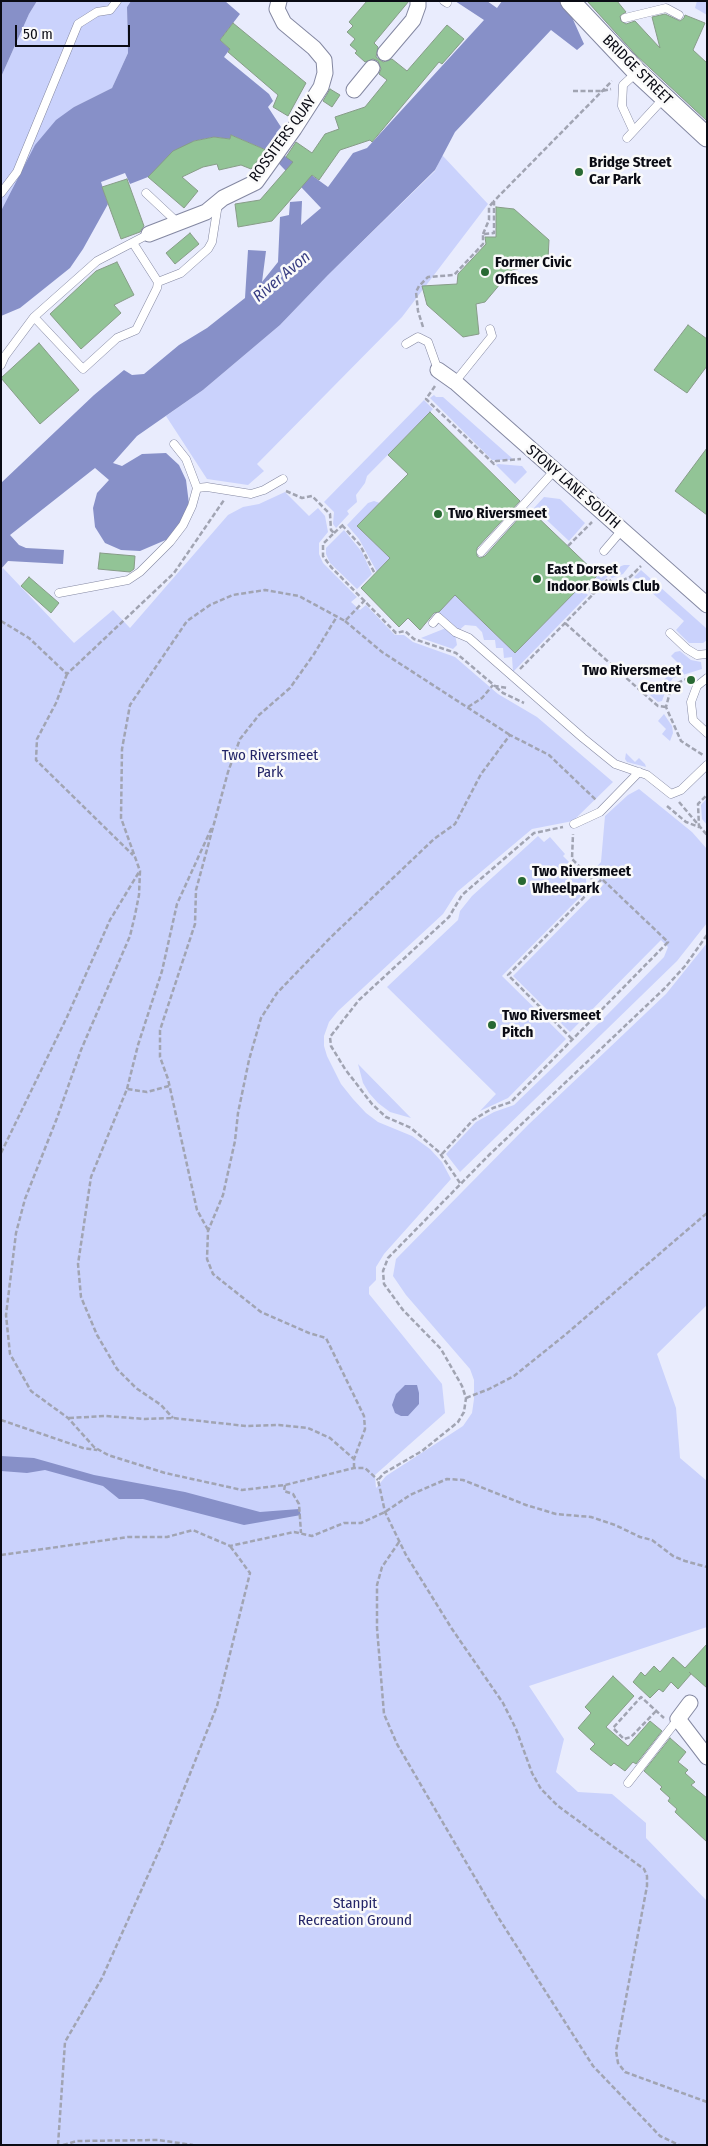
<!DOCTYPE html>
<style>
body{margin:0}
#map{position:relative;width:708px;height:2146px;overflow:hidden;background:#e9ecfd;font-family:"Fira Sans Condensed",sans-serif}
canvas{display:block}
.frame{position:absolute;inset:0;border:2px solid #0a0b14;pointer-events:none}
.scale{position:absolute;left:15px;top:25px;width:115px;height:22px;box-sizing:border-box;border:2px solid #0a0b14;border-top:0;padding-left:6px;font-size:15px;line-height:18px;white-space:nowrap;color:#0a0b14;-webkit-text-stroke:4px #fafafa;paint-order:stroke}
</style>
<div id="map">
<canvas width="708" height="2146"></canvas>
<div class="frame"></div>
<div class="scale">50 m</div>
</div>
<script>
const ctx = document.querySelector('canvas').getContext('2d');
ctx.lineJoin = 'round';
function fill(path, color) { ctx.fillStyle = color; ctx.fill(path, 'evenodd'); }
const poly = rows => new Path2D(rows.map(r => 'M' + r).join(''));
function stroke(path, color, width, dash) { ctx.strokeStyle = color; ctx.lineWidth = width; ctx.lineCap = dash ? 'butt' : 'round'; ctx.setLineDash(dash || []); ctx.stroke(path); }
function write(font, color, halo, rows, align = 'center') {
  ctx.font = font + ' "Fira Sans Condensed",sans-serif'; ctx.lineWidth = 5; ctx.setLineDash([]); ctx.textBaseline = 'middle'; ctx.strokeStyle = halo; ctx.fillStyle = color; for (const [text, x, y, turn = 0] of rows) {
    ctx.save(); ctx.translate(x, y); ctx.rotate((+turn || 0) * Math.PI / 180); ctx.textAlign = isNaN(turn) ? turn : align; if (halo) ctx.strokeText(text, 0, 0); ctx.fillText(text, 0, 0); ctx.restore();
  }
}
fill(poly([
 [37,1,131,1,127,7,128,53,112,88,74,107,1,211,1,77,29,14],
 [697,1,707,1,707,15,695,8],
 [442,155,488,204,402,317,257,464,264,471,248,485,207,479,166,416,203,390,280,325,328,275,435,171],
 [434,395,436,397,443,397,514,460,492,460,430,398],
 [424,400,433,409,367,476,365,483,356,495,357,502,347,511,349,514,336,528,333,524,334,512,324,502],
 [498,464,522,466,527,472,515,484,496,465],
 [285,492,309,516,318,508,325,516,328,532,319,543,319,554,323,563,357,597,351,602,360,610,366,605,395,635,404,635,413,642,455,657,498,694,537,717,613,782,573,821,532,829,457,892,443,914,338,1011,329,1022,324,1036,324,1046,327,1056,341,1084,353,1099,366,1113,378,1122,412,1136,430,1149,442,1162,451,1179,384,1254,376,1267,376,1280,369,1287,369,1294,442,1384,445,1413,375,1475,376,1488,386,1476,463,1426,472,1413,474,1399,474,1380,470,1369,406,1295,393,1276,396,1259,529,1124,666,994,707,943,707,1305,657,1354,676,1408,680,1458,707,1481,707,1627,529,1686,564,1739,556,1772,578,1792,612,1794,646,1823,646,1838,707,1901,707,2145,1,2145,1,569,3,568,74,643,113,610,130,628,228,515,243,507,259,504],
 [544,497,560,499,585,523,569,541,534,508],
 [374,501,380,503,357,526,390,558,377,572,359,539,347,525,368,503],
 [344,530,362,552,372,574,357,589,330,563,326,554,326,548],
 [624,565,630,565,623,574,612,578,609,575,595,589,589,584,598,575,601,578,608,571],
 [641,570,706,628,707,640,703,643,689,643,676,630,684,621,634,577],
 [580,587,588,595,513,672,512,657,504,658,503,648,496,648,495,640,484,640,482,632,476,626,465,625,457,632,437,613,455,595,515,653],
 [446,628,455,634,457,645,453,649,421,638],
 [680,651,691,660,701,662,702,669,673,678,667,687,662,701,658,702,650,695,679,664,671,656,675,652],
 [664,714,672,726,673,733,670,741,662,734,666,729,658,721],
 [626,753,635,762,639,758,645,764,646,767,627,762,625,759],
 [639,789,692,832,707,849,707,923,677,961,460,1172,446,1154,476,1122,494,1112,514,1105,605,1017,664,957,668,947,661,940,570,1032,513,976,604,884,592,872,601,862,605,816,628,795],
 [707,798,707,825,702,819,701,805],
 [538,836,544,842,550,837,565,854,563,856,586,879,587,890,502,976,566,1039,508,1098,480,1111,496,1094,387,987,458,920,460,911,472,896],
 [358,1064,411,1118,390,1112,378,1103,369,1093,363,1083]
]), '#cad2fc');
fill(poly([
 [1,1,37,1,29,14,1,77],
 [131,1,225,1,240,14,220,40,230,49,224,57,269,94,273,101,268,107,281,127,276,133,285,156,328,187,353,153,367,148,484,20,455,1,487,1,497,8,502,1,573,1,571,15,584,44,577,50,551,30,455,132,435,170,328,275,280,325,203,390,137,436,113,463,122,466,142,454,166,453,179,465,186,480,189,504,181,522,168,539,140,551,121,550,105,543,95,527,93,508,97,493,109,480,95,468,10,535,19,545,26,548,64,550,63,564,8,561,1,569,1,483,94,395,124,370,132,375,144,374,179,345,207,328,245,298,248,250,266,251,262,282,278,262,280,217,289,215,290,202,302,201,301,225,321,208,266,150,231,135,230,139,214,137,194,141,148,177,130,184,125,173,101,182,108,204,83,249,70,268,20,308,1,316,1,211,35,145,56,120,74,107,112,88,128,53,127,7],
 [405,1385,417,1385,419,1393,419,1404,408,1416,401,1416,395,1413,392,1405,396,1394],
 [1,1456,34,1458,94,1475,185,1492,260,1512,299,1509,301,1515,244,1525,143,1499,119,1499,103,1486,45,1470,27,1473,1,1471]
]), '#8790c8');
const building = poly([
 [367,1,409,1,374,43,378,47,376,57,383,62,392,59,407,71,447,25,464,39,442,64,439,62,372,142,370,140,340,150,319,180,312,175,272,221,238,227,235,204,260,200,293,162,286,157,296,142,312,153,325,134,339,129,335,117,365,107,387,80,379,74,381,69,378,61,373,59,365,62,355,53,357,51,350,45,355,39,347,32,353,26,349,22,367,1],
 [587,1,617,1,626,12,620,16,621,21,626,24,635,21,660,48,652,17,665,14,680,21,684,18,685,15,705,23,693,50,707,63,707,121,636,55,587,1],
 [233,23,306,83,288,116,273,107,278,95,228,52,230,49,220,40,233,23],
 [330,89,340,95,332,107,323,101,330,89],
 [231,135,266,150,251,169,241,165,219,170,217,164,203,167,182,177,198,191,184,208,148,177,173,151,194,141,214,137,230,139,231,135],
 [127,179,144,226,140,232,121,239,102,187,127,179],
 [496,207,514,209,549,240,548,259,519,261,518,269,512,270,485,302,476,304,479,334,463,337,427,305,422,286,457,284,458,274,486,244,485,237,496,237,496,207],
 [190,233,199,244,175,264,166,253,190,233],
 [117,262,134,295,114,305,121,313,81,349,50,314,96,271,117,262],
 [688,325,707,339,707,366,687,393,654,370,688,325],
 [39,343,79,390,40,424,1,378,39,343],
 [430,412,520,501,477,548,477,556,480,558,485,556,528,508,598,575,583,590,580,587,515,653,455,595,439,612,434,613,420,630,408,618,399,627,361,588,390,558,357,526,408,474,388,455,430,412],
 [707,448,707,515,675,491,707,448],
 [100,553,135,556,134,569,130,572,98,569,100,553],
 [29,577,59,603,51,613,21,586,29,577],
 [707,1644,707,1688,689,1672,691,1674,678,1689,671,1682,663,1692,659,1689,650,1698,633,1682,641,1672,645,1676,654,1666,660,1672,673,1657,685,1668,707,1644],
 [613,1676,634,1696,606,1727,628,1746,650,1721,662,1731,636,1764,633,1762,625,1771,614,1763,611,1766,590,1749,595,1744,578,1728,591,1713,585,1707,613,1676],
 [670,1738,686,1752,678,1762,688,1770,685,1773,695,1782,691,1785,707,1798,707,1842,675,1812,677,1809,668,1801,670,1798,660,1789,662,1787,644,1771,670,1738]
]);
fill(building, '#92c496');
stroke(building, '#879c88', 1);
const service = poly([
 [444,1,447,3],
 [625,18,666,8,679,15],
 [633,130,622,106,623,85,636,73],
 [627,138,664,98],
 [1,193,17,172,78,24,97,12,110,10,117,1],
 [146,193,178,223],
 [158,282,181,273,208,249,212,242,218,204],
 [34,317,83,369,117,338,136,330,157,288,158,282,133,243],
 [406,344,418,337,428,342,438,370],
 [1,365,5,356,34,317,97,261,149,234],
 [455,382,492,336,490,329],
 [174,444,186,459,197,488],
 [604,551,622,530],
 [481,552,554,471],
 [59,593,128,580,140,572,170,542,183,525,192,506,197,488,207,487,251,494,264,490,283,479],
 [433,623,438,617,455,632,469,638,583,738,615,764,647,775,671,794,681,790,707,765],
 [670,633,687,649,697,655,707,654],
 [707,678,697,686,691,702,693,720,707,733],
 [574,824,600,812,639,772],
 [628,1783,678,1719]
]);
const minor = poly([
 [385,53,413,20,418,6,418,1],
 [354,90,372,68],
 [149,234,206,212,223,198,256,182,294,129,321,87,325,73,324,60,314,48,284,23,277,9,279,1],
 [438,370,455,382,707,605],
 [690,1703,678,1719,707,1757]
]);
const tertiary = poly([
 [570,1,637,72,707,137]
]);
stroke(service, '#8488a2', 9);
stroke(minor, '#8488a2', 17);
stroke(tertiary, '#8488a2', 21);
stroke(poly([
 [573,91,602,91,611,89],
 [483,234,489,220,489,207,493,202],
 [423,327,418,311,416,292,419,286,428,277,454,275,483,244,483,234,494,233,494,201,612,81],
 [435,386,426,399,494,464,496,461,521,459],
 [286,491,302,498,312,496,330,514,331,530,334,533,323,544,323,556,331,567,396,633,405,631,414,639,456,653,495,686,508,688],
 [342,525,360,545,375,574],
 [334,533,345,523],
 [568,546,592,522],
 [586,587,594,594],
 [365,600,345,621,299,596,265,590,233,595,210,605,187,621,130,705,122,749,121,818,140,871,139,895,135,915,130,936,81,1050,57,1118,25,1199,16,1233,6,1315,10,1354,31,1391,68,1418,94,1447,108,1455,165,1473,242,1490,285,1485,354,1468,365,1468,378,1480],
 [1,621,29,638,67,674,174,573,224,500],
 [345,621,382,652,510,735],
 [565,623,652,701,658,706,666,707],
 [520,669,608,579,614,584,630,577,641,566],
 [67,674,56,703,37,739,36,760,133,855],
 [689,678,677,683,673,688,670,692,666,707,681,741,703,755],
 [496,687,503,693,524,703],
 [468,707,482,698,493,685],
 [679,802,707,835],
 [667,806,686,822,699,827,698,804,707,795],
 [707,935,685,966,665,988,489,1155,388,1258,383,1271,384,1284,403,1310,441,1349,462,1386,466,1398,464,1412,458,1422,422,1451,384,1473,378,1480,385,1512,406,1555,452,1629,503,1703,516,1729,532,1773,541,1789,558,1806,644,1869,647,1876,647,1886,616,2051,618,2063,625,2072,707,2102],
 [572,1039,508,975,597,884,572,859,573,834],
 [169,1086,147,1092,127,1089,91,1177,78,1264,81,1297,97,1335,117,1369,136,1388,161,1405,173,1418],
 [127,1089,138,1045,162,971,177,904,212,827],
 [1,1153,67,1017,110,920,139,872],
 [442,1154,473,1120,493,1108,511,1102,668,942,602,879,597,884],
 [460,1183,439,1152,411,1128,386,1117,372,1104,345,1069,331,1046,330,1037,359,1000,449,917,462,895,534,833,563,827],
 [208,1230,197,1210,168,1079,160,1057,160,1030,195,924,196,890,228,772,240,739,259,715,290,688,314,654,336,618],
 [466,1398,489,1389,514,1376,565,1335,707,1213],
 [69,1418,105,1416,145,1419,173,1418,246,1426,279,1425,308,1428,330,1438,354,1459],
 [1,1420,83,1448,97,1450],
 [354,1468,354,1459,365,1429,364,1416,326,1338,309,1333,261,1312,213,1274,207,1259,208,1231,223,1195,235,1141,238,1113,249,1060,261,1018,277,993,331,937,434,839,455,824,481,774,510,735,549,755,596,800],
 [285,1485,284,1491,293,1494,299,1504,301,1533],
 [399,1542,382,1567,377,1585,377,1628,384,1714,397,1744,498,1917,593,2066,660,2136,679,2145],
 [1,1555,128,1537,167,1537,193,1530,230,1546,294,1532,312,1536,344,1523,361,1523,385,1512,410,1495,447,1479,463,1480,526,1505,556,1514,591,1517,615,1525,640,1537,652,1540,673,1556,685,1561,707,1567],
 [656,1711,631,1737,624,1739,613,1728,641,1697,664,1718],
 [58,2145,65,2042,102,1978,162,1844,217,1706,250,1573,230,1546],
 [63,2145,77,2141,158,2140,193,2145]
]), '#a1a4b2', 2.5, [5, 2.5]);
stroke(service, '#fff', 8);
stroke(minor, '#fff', 15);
stroke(tertiary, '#fff', 19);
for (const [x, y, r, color] of [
 [579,172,5,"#286933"],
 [485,272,5,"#286933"],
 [438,514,5,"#286933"],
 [537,579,5,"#286933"],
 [691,680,5,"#286933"],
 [522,881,5,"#286933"],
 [492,1025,5,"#286933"]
]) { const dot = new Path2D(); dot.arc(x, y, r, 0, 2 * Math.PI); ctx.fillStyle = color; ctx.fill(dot); stroke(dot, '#fafafa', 2); }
write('15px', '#0a0b14', '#fafafa', [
 ["BRIDGE STREET",637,70,45],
 ["ROSSITERS QUAY",283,139,-54],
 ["STONY LANE SOUTH",573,487,41]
]);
write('bold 15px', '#0a0b14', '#fafafa', [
 ["Bridge Street",589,163],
 ["Car Park",589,180],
 ["Former Civic",495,263],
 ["Offices",495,280],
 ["Two Riversmeet",448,514],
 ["East Dorset",547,570],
 ["Indoor Bowls Club",547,587],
 ["Two Riversmeet",681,671,"right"],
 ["Centre",681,688,"right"],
 ["Two Riversmeet",532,872],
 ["Wheelpark",532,889],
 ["Two Riversmeet",502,1016],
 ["Pitch",502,1033]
], 'left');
write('15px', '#242668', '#fafafa', [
 ["Two Riversmeet",270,756],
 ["Park",270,773],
 ["Stanpit",355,1904],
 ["Recreation Ground",355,1921]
]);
write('italic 16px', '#393e83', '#fafafa', [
 ["River Avon",282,277,-40]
]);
</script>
